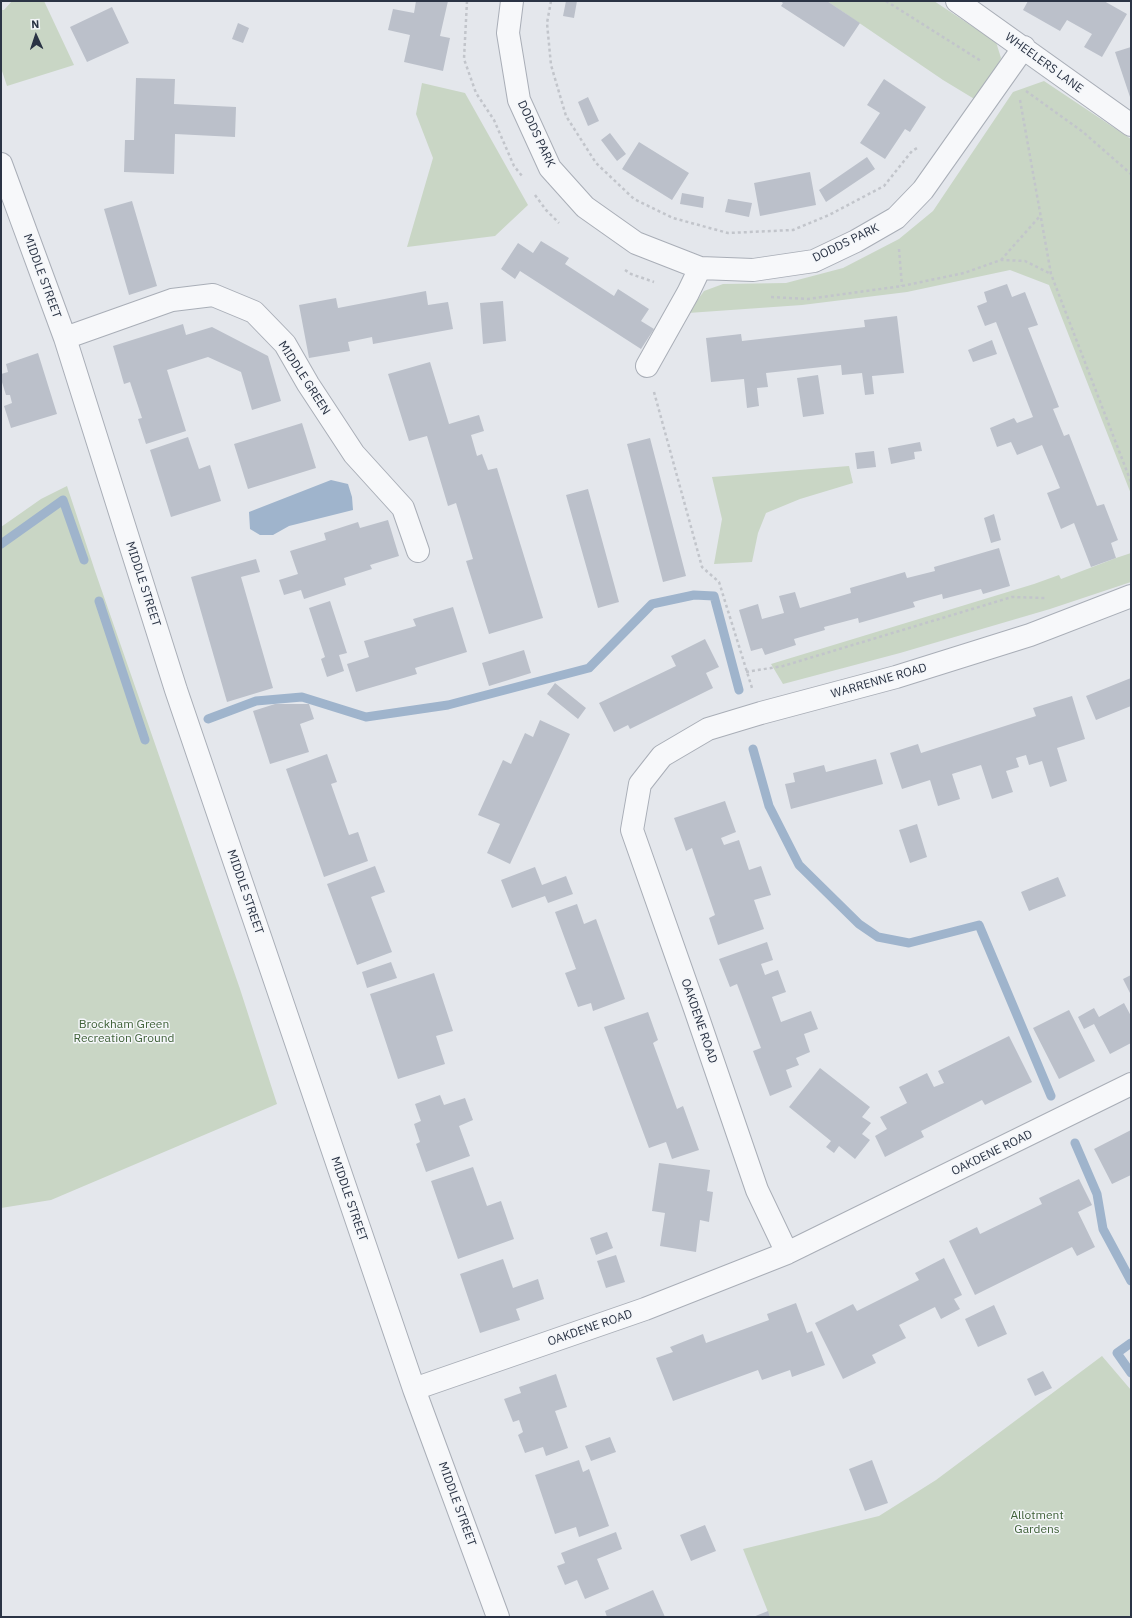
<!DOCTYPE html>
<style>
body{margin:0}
#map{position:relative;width:1132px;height:1618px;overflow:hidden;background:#e4e7ec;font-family:"IBM Plex Sans",sans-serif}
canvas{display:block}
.frame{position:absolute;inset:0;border:2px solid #2b3445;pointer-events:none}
.north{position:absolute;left:16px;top:16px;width:40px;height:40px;-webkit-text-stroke:3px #f4f6f9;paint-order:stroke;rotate:357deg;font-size:11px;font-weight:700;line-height:16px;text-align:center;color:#2b3445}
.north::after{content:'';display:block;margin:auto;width:14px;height:18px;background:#2b3445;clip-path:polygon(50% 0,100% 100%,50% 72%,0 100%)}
</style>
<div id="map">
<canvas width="1132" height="1618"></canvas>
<div class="frame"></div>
<div class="north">N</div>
</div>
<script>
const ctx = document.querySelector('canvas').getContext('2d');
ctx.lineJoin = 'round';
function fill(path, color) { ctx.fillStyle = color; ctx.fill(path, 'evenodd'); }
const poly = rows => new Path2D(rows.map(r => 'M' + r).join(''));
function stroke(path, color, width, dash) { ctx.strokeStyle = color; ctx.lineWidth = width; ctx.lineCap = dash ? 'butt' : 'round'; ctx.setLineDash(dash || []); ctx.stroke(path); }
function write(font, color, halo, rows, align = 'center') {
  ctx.font = font + ' "IBM Plex Sans",sans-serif'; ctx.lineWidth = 3; ctx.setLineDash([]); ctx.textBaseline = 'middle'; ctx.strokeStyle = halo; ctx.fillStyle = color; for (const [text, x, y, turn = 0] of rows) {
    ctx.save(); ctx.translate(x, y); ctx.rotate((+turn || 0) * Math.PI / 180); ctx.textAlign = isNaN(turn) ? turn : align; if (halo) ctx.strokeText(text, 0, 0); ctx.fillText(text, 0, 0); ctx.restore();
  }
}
fill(poly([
 [12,1,44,1,74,65,7,86,1,68,1,10,4,10],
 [827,1,934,1,996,42,1001,58,990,80,976,100,943,80],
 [1044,81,1131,139,1131,494,1049,285,1010,270,907,292,802,305,688,313,704,291,723,284,786,283,843,268,899,239,933,211,1013,92],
 [422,83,465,93,528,205,495,236,407,247,433,158,416,114],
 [849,466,853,483,800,499,766,513,758,533,752,562,714,564,722,519,712,477],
 [67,486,95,571,240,989,277,1104,51,1200,1,1208,1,527,41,499],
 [1131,553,1131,582,1050,609,900,653,783,684,771,664,1034,584,1059,575,1061,579,1116,558],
 [1102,1356,1131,1390,1131,1617,770,1617,743,1549,879,1516,936,1480]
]), '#c9d6c5');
fill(poly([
 [331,480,348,484,352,497,353,510,289,526,273,535,260,535,250,529,249,512]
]), '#9fb4cc');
stroke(poly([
 [1,544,63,500,84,560],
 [99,601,145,740],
 [208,719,256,701,302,697,366,717,448,705,589,668,652,604,694,595,714,596,739,690],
 [753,749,769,806,799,865,859,924,878,937,909,943,979,925,1051,1096],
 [1075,1143,1097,1194,1103,1229,1131,1281],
 [1131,1343,1117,1353,1131,1373]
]), '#9fb4cc', 9);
fill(poly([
 [416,1,448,1,440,36,450,38,443,71,404,62,410,35,388,30,393,9,414,13],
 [566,1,577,1,574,18,563,16],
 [780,1,827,1,860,23,844,47,781,6,783,3],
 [1028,1,1104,1,1127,14,1102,57,1084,47,1092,34,1067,20,1060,31,1023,10],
 [112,7,129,43,87,62,70,27],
 [238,23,249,28,243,43,232,39],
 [1131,47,1131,96,1130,97,1115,52],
 [136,78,175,79,174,104,236,107,235,137,175,134,174,174,124,172,125,140,134,140],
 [884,79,926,107,910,132,905,129,885,159,860,143,880,113,867,105],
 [588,97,599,121,588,126,578,102],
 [610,133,626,154,617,161,601,140],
 [639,142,689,173,672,200,622,169],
 [867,157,875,169,826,202,819,190],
 [810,172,816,205,760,216,754,183],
 [682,193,704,197,703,208,680,204],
 [728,199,752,203,749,217,725,212],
 [132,201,157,286,129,295,104,209],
 [541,241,569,258,565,264,614,296,618,289,649,309,641,321,654,329,641,349,520,271,515,279,501,269,518,243,533,253],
 [1007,284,1012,297,1025,292,1038,325,1028,328,1059,407,1053,409,1064,436,1069,434,1097,506,1104,504,1118,540,1111,543,1116,558,1091,567,1074,523,1061,529,1047,493,1060,488,1042,445,1017,455,1011,442,997,447,990,428,1014,418,1017,423,1033,417,996,322,985,326,977,306,987,302,984,292],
 [426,291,428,305,448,302,453,329,373,344,372,337,348,342,350,351,309,358,299,305,336,298,338,308],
 [503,301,506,341,483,344,480,303],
 [897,316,904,373,872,376,874,394,865,395,862,373,842,375,841,365,766,373,768,387,757,388,759,406,747,408,744,379,711,382,706,338,741,334,742,341,865,327,864,320],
 [183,324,186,335,212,327,268,356,281,401,252,410,241,372,208,357,167,370,186,431,146,444,138,419,142,418,130,382,124,384,113,346],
 [992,340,997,354,973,362,968,350],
 [38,353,57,414,11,428,4,406,12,403,10,395,6,395,1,379,1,374,8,372,6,364],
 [430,362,449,424,479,415,484,431,471,435,477,456,482,454,488,470,497,468,543,618,489,634,466,561,473,559,456,503,448,506,427,436,409,441,388,374],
 [818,375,824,414,803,417,797,378],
 [302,423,316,468,248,489,234,444],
 [188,437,199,469,210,465,221,501,171,517,150,450],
 [650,438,686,576,663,582,627,444],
 [920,442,922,451,914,452,915,459,891,464,888,448],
 [874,451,876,467,857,469,855,453],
 [588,489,619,602,598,608,566,495],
 [994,514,1001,540,991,543,984,518],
 [388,520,399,556,370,565,372,569,344,578,346,585,304,599,301,590,284,595,279,580,298,574,290,551,326,540,324,533,358,522,360,528],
 [999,548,1010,586,983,594,981,589,943,599,942,594,913,602,915,607,859,623,858,618,824,627,825,630,794,639,796,645,765,655,762,648,751,651,739,610,758,604,762,619,784,613,779,596,795,592,800,608,851,593,850,588,905,572,907,578,935,571,934,567],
 [256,559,260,572,241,577,273,688,227,702,191,577],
 [330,601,347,653,339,655,344,671,327,677,321,659,325,657,309,608],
 [453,607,467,652,415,668,417,674,356,692,347,664,369,657,364,641,416,626,413,619],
 [705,639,719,667,706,673,713,688,630,729,628,725,614,732,599,703,676,666,671,656],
 [524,650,531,673,489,686,482,663],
 [1131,678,1131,706,1096,720,1086,696],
 [555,683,586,708,578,719,547,694],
 [1072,696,1085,739,1057,748,1067,781,1050,787,1042,761,1029,765,1026,755,1016,758,1019,767,1006,771,1013,792,992,799,981,765,952,774,960,799,938,806,930,780,902,789,890,753,918,744,921,753,1036,716,1033,708],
 [275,704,309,704,314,719,300,724,309,752,270,764,253,711],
 [540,720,570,734,510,864,487,853,500,824,478,815,503,760,511,764,525,733,533,737],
 [327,754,337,782,331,784,349,835,358,832,368,861,324,877,286,769],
 [876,759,883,784,791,809,785,784,795,782,793,773,824,765,826,772],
 [725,801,736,832,721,838,724,845,739,840,749,870,761,866,771,895,754,900,764,929,718,945,709,918,715,915,692,848,686,851,674,818],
 [917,824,927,857,910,863,899,830],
 [375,866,385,892,371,897,392,952,357,965,327,884],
 [535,867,542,885,566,876,573,894,548,903,545,896,512,908,501,880],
 [1058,877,1066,896,1029,911,1021,892],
 [577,904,584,924,596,919,625,999,593,1011,591,1003,578,1007,565,973,576,969,555,912],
 [767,942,773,960,761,964,765,975,778,970,786,992,772,997,781,1022,811,1011,818,1029,804,1034,810,1052,796,1058,799,1065,786,1070,792,1087,770,1096,753,1051,761,1048,737,984,730,987,719,959],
 [391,962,397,978,367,988,362,972],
 [434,973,453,1031,436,1036,445,1064,398,1079,370,994],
 [1131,975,1131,995,1123,979],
 [1124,1003,1131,1016,1131,1043,1110,1054,1094,1024,1084,1029,1078,1017,1094,1008,1099,1017],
 [1069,1010,1095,1061,1059,1079,1033,1028],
 [648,1012,658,1040,653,1043,677,1109,683,1106,699,1150,672,1159,666,1142,649,1148,604,1027],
 [1009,1036,1032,1082,985,1105,982,1100,921,1131,924,1137,885,1157,875,1136,887,1129,880,1117,907,1103,899,1087,927,1073,934,1087,944,1083,938,1071],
 [820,1068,870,1107,862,1117,871,1123,862,1134,870,1140,855,1159,839,1146,834,1153,826,1147,831,1141,789,1107],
 [440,1095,444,1105,465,1098,473,1120,459,1126,470,1156,426,1172,416,1144,420,1142,414,1124,421,1121,415,1104],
 [1131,1130,1131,1175,1112,1184,1094,1149],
 [659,1163,710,1170,707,1191,713,1192,709,1222,700,1220,696,1252,660,1246,665,1213,652,1211],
 [473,1167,487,1206,501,1201,514,1239,458,1259,431,1181],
 [1079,1179,1092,1205,1078,1212,1095,1247,1077,1256,1072,1247,975,1295,949,1241,977,1227,980,1234,1042,1204,1039,1198],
 [607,1232,613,1248,596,1255,590,1238],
 [616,1255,625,1282,606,1288,597,1261],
 [944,1258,962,1295,954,1299,960,1309,941,1319,935,1307,899,1325,906,1338,872,1355,876,1363,843,1379,815,1323,853,1304,857,1311,919,1280,915,1273],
 [503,1259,513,1288,538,1279,544,1299,516,1309,520,1320,480,1333,460,1274],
 [796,1303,807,1333,812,1331,825,1365,792,1377,790,1370,762,1380,758,1370,673,1401,656,1358,673,1352,670,1347,703,1334,706,1343,769,1320,767,1314],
 [994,1305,1007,1334,978,1347,965,1319],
 [1043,1371,1052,1388,1035,1396,1027,1379],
 [556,1374,567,1407,555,1411,568,1448,546,1456,543,1447,525,1453,518,1435,523,1432,519,1420,513,1422,504,1399,521,1393,519,1387],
 [610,1437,616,1452,591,1461,585,1446],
 [579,1460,583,1472,589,1469,609,1526,579,1537,576,1527,555,1534,535,1475],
 [872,1460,888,1503,865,1511,849,1469],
 [705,1525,716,1551,691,1561,680,1535],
 [616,1532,622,1549,597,1559,609,1589,585,1599,577,1580,565,1585,557,1566,565,1563,561,1553],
 [653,1590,665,1617,607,1617,605,1611],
 [768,1611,770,1617,753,1617]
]), '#bbc0ca');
const minor = poly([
 [512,1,508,33,519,100,550,168,585,207,636,243,700,268,753,270,814,261,856,241,896,218,923,190,1024,47],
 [957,1,1131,125],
 [1,164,65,338,176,690,414,1389,498,1617],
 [65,338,172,300,213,295,254,312,285,344,308,384,354,454,403,508,418,551],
 [647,366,688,293,700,268],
 [787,1253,757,1190,695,1009,632,830,640,784,662,756,708,729,761,713,896,677,1030,635,1131,596],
 [414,1389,645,1309,787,1253,1131,1084]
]);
stroke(minor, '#a9aeb7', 24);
stroke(poly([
 [467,1,464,59,476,93,494,120,514,166,522,176],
 [551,1,547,23,551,65,566,116,596,163,634,199,673,218,728,233,793,230,829,215,884,186,912,151,917,148],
 [886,1,981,61],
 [1026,91,1083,132,1131,174],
 [1020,100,1051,274,1131,482],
 [535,195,546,210,559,223],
 [899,249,902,286],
 [1001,260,1040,216],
 [625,270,631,274,654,282],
 [771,297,808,299,902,286,964,273,1001,260,1025,261,1051,274],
 [654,392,702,567,719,582,752,688],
 [746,672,783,666,1012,597,1045,598]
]), '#c2c5cb', 2.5, [3, 3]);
stroke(minor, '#f7f8fa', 22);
write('12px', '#2b3445', '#f4f6f9', [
 ["WHEELERS LANE",1044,63,36],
 ["DODDS PARK",536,134,65],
 ["DODDS PARK",846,243,-26],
 ["MIDDLE STREET",42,276,70],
 ["MIDDLE GREEN",304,378,57],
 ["MIDDLE STREET",143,584,72],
 ["WARRENNE ROAD",879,681,-16],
 ["MIDDLE STREET",245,892,71],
 ["OAKDENE ROAD",699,1021,71],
 ["OAKDENE ROAD",992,1153,-26],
 ["MIDDLE STREET",349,1199,71],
 ["OAKDENE ROAD",590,1328,-19],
 ["MIDDLE STREET",457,1504,70]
]);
write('12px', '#3f6138', '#f4f6f9', [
 ["Brockham Green",124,1025],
 ["Recreation Ground",124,1039],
 ["Allotment",1037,1516],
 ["Gardens",1037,1530]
]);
</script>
